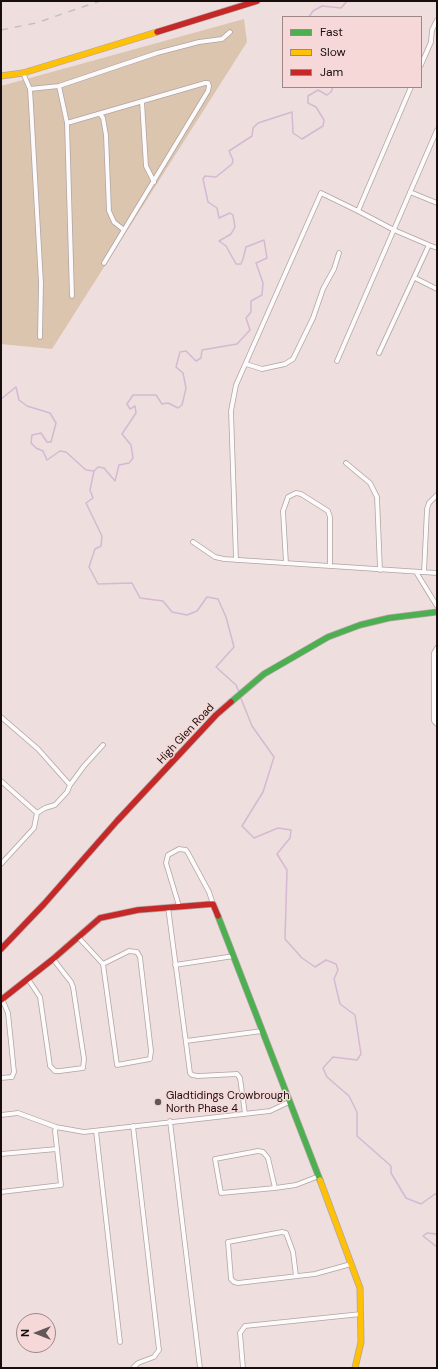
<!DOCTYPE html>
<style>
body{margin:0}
#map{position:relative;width:438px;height:1369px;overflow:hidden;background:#eedede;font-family:"DM Sans",sans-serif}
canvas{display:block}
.frame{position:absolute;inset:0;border:2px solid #180e0e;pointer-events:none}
.legend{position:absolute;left:282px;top:16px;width:140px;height:72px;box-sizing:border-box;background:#f5d8d7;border:1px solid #9d8787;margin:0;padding:5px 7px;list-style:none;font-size:12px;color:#180e0e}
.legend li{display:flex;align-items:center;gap:8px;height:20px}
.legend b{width:20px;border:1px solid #9d8787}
.north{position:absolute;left:16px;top:1313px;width:40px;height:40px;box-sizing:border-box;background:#f5d8d7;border:1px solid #9d8787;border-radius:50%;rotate:270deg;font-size:11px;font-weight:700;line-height:16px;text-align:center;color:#180e0e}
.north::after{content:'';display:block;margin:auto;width:14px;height:18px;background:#635757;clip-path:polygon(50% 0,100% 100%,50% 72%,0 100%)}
</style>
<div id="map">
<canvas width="438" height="1369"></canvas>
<div class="frame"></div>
<ul class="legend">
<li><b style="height:5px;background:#4caf50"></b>Fast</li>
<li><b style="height:5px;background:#ffc107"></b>Slow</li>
<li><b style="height:5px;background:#c62828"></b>Jam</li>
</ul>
<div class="north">N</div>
</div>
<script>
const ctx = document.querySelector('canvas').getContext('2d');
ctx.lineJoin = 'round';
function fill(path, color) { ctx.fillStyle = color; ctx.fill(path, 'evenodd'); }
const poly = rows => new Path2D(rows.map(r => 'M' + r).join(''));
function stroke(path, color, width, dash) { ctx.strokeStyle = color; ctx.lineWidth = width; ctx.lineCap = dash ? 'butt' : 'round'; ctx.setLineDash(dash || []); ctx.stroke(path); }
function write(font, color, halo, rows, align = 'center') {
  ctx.font = font + ' "DM Sans",sans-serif'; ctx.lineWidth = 3; ctx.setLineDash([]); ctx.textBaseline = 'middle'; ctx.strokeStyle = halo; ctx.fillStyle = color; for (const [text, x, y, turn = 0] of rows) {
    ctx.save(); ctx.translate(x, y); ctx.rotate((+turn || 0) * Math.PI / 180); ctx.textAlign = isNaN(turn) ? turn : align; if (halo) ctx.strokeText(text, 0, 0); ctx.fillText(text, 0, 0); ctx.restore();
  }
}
fill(poly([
 [244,19,247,42,52,349,1,344,1,86]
]), '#dbc5af');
stroke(poly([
 [309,17,313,11,322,6,341,8,347,1],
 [1,399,16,387,19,400,27,406,50,413,56,423,51,442,47,442,41,433,32,435,31,443,36,448,43,451,47,460,60,451,66,452,86,470,94,471],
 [239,692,236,685,216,667,234,647,226,617,218,599,207,597,197,611,187,615,172,612,163,601,140,598,132,583,98,584,89,567,95,549,101,546,102,536,86,503,93,498,90,490,94,471,98,467,104,468,115,481,119,465,129,463,133,458,131,445,122,434,136,413,135,406,130,409,127,404,133,395,156,395,162,404,168,403,178,408,182,405,186,388,183,373,176,367,180,352,186,351,196,361,201,358,202,350,237,344,250,330,246,318,251,312,251,301,262,295,263,283,256,263,267,258,264,240,246,247,243,259,241,264,236,264,226,246,219,241,231,234,235,227,233,215,230,213,219,218,217,208,208,202,203,179,205,176,216,177,232,164,233,160,229,151,252,136,253,128,258,123,292,112,293,133,302,139,323,126,324,120,316,107,308,103,308,96,318,90,327,95,331,92,333,87],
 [240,696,252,726,274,757,263,792,242,826,254,838,278,828,291,830,290,838,277,854,287,870,285,939,302,958,315,967,326,960,336,964,338,970,334,979,340,1004,355,1015,361,1054,357,1060,333,1057,323,1068,327,1077,349,1096,357,1112,357,1136,391,1166,391,1173,406,1198,421,1204,435,1194,437,1194],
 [437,1234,427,1233,423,1236,437,1247]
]), '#d5b8d3', 1.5);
const street = poly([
 [421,65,431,42,432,30,437,20],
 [23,73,30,89,31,105,41,283,40,337],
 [59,86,67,123,72,296],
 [30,89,59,86,157,53,199,42,222,39,230,32],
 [142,102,146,166,154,182],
 [100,114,103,118,106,135,109,211,114,222,124,230],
 [67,123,205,83,208,83,209,86,208,91,104,263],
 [410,192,437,203],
 [429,245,437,248],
 [415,278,437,289],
 [379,353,429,245,394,230,358,211,411,87],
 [337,361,437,130],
 [246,364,262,369,285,364,293,359,313,318,323,289,334,269,339,253],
 [346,463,370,483,377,497,380,570],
 [193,542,215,557,224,559,437,573],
 [236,560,231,411,236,385,321,193,358,211],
 [286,563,283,511,288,497,296,493,301,494,328,511,330,517,330,566],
 [416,572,437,606],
 [424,572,427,509,429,503,437,495],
 [437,648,434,653,434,721,437,724],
 [1,717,38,749,70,785,67,792,55,805,45,808,37,813,34,828,1,864],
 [1,781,37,813],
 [70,785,84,766,103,745],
 [179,906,166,863,168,855,179,849,186,850,188,853,209,892,213,904],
 [168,907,190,1073,192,1075,198,1076,237,1074,240,1078,245,1114],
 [78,937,103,964,117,1065,150,1059,151,1051,140,957,137,952,129,951,103,964],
 [175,965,234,956],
 [28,979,40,997,50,1066,55,1071,60,1071,83,1068,84,1059,73,987,71,982,53,959],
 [186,1041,262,1031],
 [1,1078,12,1077,14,1072,8,1013,2,999],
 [1,1115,18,1113,56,1127,84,1132,270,1111,289,1102],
 [170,1121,200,1368],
 [96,1131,120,1342],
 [258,1151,263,1152,268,1158,275,1188,221,1193,215,1159,258,1151],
 [1,1154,57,1149],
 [275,1188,296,1185,319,1176],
 [1,1192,61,1185,55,1131,56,1127],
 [296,1276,293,1252,286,1233,282,1232,228,1242,231,1279,234,1282,238,1283,315,1274,351,1264],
 [133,1368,138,1363,154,1357,159,1350,133,1126],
 [243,1368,240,1333,245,1326,361,1314]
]);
const fast = poly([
 [231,702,264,674,328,637,360,625,389,618,437,612],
 [218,916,320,1180]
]);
const slow = poly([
 [1,76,23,73,157,32],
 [320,1180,360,1288,361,1342,355,1368]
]);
const jam = poly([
 [157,32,257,1],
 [1,949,44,904,117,821,216,715,231,702],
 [1,1000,53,959,100,918,138,910,213,904,218,916]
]);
stroke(street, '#b0a4a3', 5.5);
stroke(fast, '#b0a4a3', 7);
stroke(slow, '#b0a4a3', 7);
stroke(jam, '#b0a4a3', 7);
stroke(street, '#fcfafa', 4);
stroke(fast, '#4caf50', 5.5);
stroke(slow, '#ffc107', 5.5);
stroke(jam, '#c62828', 5.5);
stroke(poly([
 [1,30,36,23,100,1]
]), '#c3bfbf', 1.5, [7, 7]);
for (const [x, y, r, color] of [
 [158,1102,4,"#635757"]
]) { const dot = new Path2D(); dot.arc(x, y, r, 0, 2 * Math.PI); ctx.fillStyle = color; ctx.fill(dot); stroke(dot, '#f5d8d7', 1.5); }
write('11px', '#180e0e', '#f5d8d7', [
 ["High Glen Road",186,734,-47]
]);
write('11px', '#180e0e', '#f5d8d7', [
 ["Gladtidings Crowbrough",166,1096],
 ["North Phase 4",166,1109]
], 'left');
</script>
